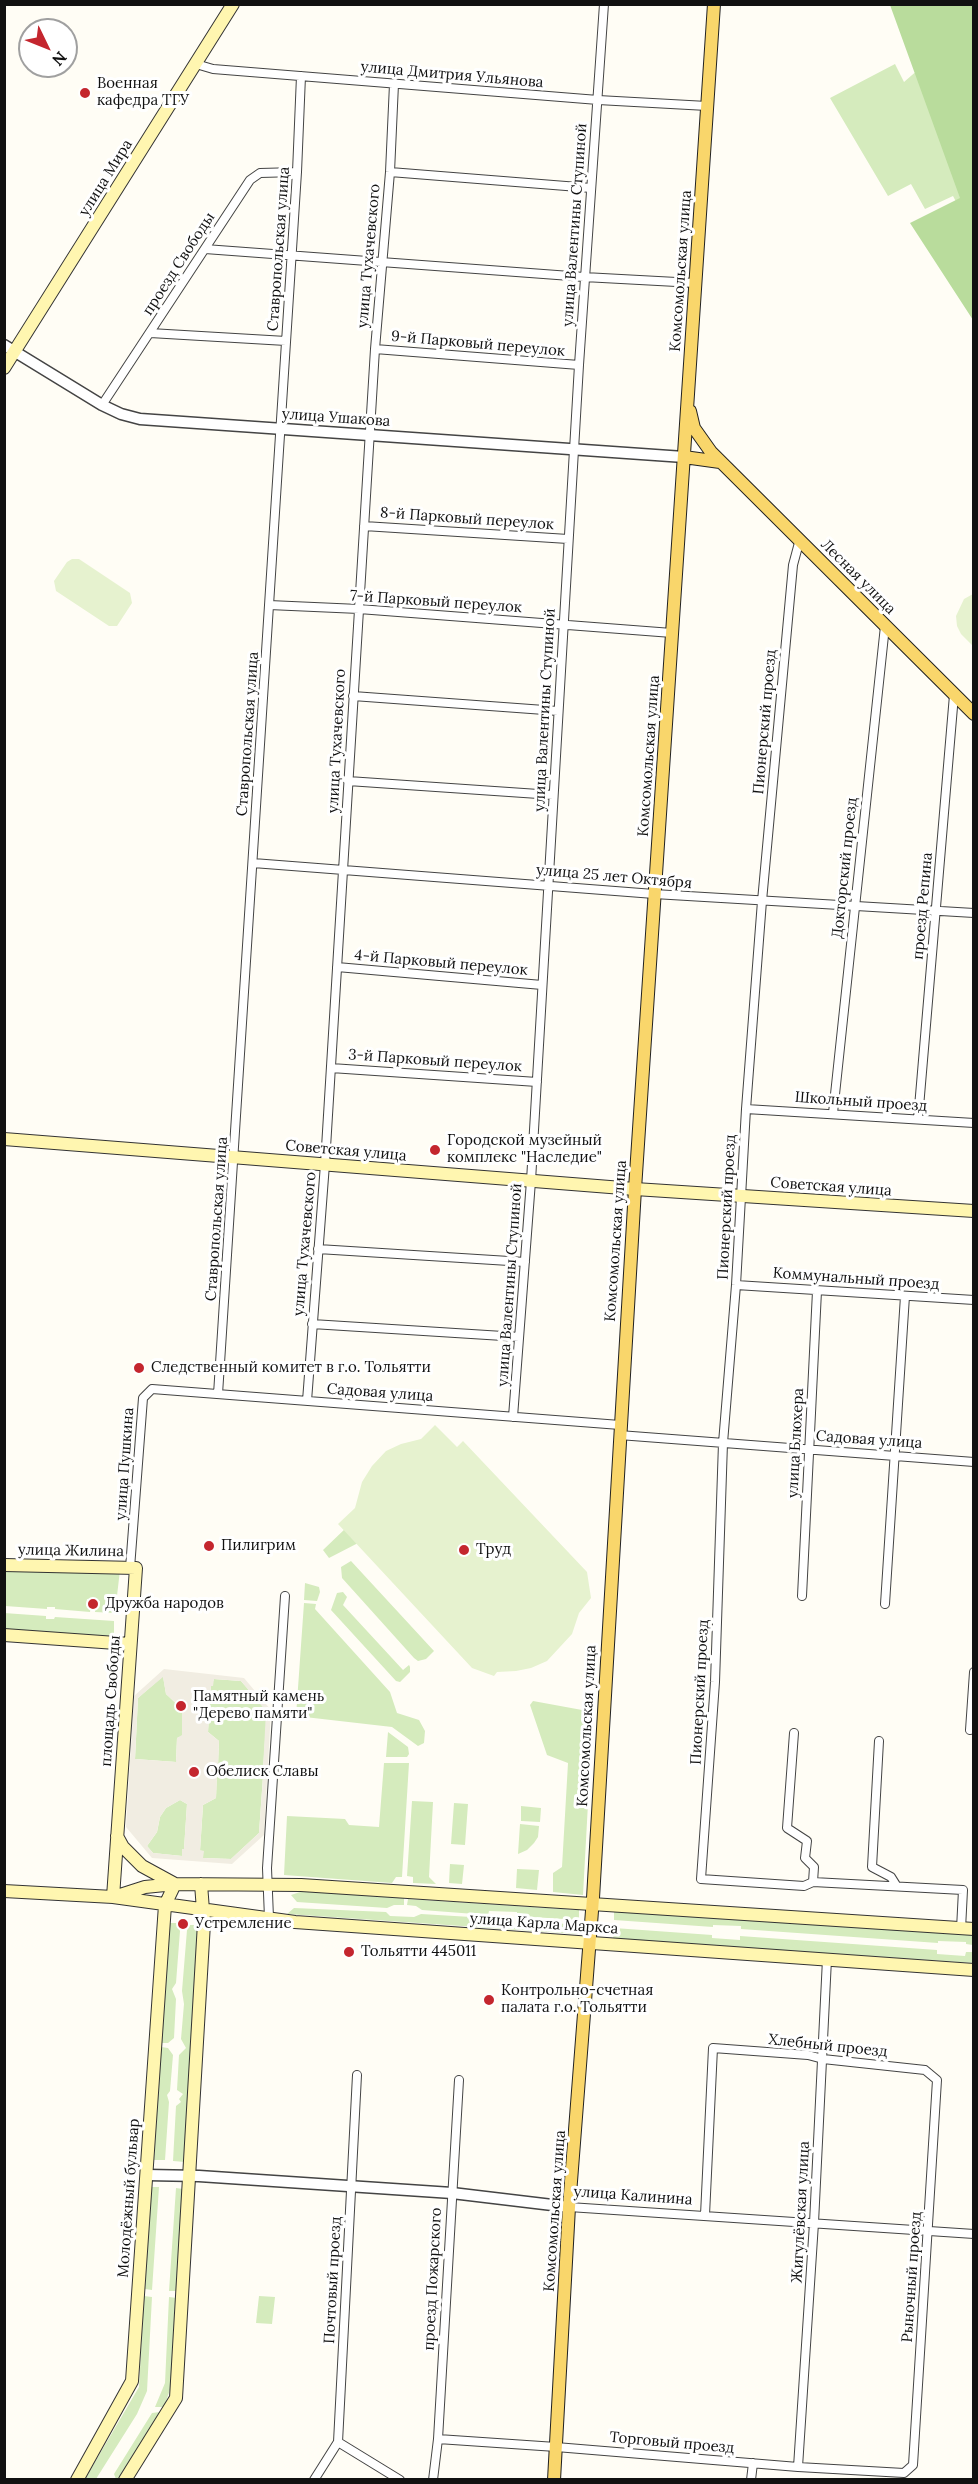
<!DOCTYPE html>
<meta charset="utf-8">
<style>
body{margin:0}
#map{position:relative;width:978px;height:2484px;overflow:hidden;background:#fffdf5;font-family:Lora,serif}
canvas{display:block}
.frame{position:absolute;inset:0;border:6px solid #111;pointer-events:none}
.north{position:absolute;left:18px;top:18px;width:60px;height:60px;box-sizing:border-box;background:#fff;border:2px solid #a0a0a0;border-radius:50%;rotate:133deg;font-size:16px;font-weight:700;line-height:24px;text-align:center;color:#111}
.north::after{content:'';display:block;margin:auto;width:21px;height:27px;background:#c4262e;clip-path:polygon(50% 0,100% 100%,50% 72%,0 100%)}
</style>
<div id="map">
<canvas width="978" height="2484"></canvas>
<div class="frame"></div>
<div class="north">N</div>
</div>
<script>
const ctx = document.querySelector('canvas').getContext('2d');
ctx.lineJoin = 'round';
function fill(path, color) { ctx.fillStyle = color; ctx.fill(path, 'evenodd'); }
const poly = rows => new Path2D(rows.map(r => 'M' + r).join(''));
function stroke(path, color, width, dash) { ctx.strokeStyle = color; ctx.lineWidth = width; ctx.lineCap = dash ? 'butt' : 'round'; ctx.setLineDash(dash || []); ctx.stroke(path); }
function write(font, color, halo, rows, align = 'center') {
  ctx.font = font + ' Lora,serif'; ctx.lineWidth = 6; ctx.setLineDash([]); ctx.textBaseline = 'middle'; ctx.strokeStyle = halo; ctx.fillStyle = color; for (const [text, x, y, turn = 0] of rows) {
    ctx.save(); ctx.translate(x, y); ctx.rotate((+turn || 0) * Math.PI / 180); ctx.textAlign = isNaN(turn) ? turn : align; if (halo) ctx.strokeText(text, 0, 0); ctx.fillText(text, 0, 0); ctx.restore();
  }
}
fill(poly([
 [973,22,973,234,953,196,925,209,911,184,888,196,830,98,895,64,904,82],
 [347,1527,360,1542,329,1558,323,1550],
 [351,1561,434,1651,426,1659,418,1661,414,1658,342,1578,341,1567],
 [120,1570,115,1613,95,1612,95,1607,99,1607,100,1601,87,1599,86,1606,91,1606,90,1612,55,1609,55,1607,47,1607,47,1609,5,1606,4,1571],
 [305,1583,319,1587,320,1592,317,1601,304,1600],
 [343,1592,347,1597,343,1605,403,1670,409,1665,410,1667,410,1672,400,1682,396,1681,331,1610,337,1593],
 [304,1603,316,1604,315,1609,390,1692,397,1713,419,1720,425,1731,424,1743,418,1746,392,1727,296,1716],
 [4,1613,46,1616,46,1619,54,1619,55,1617,114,1621,114,1637,5,1629],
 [163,1676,166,1694,182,1709,182,1736,177,1738,176,1762,135,1759,138,1698],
 [214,1679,241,1681,267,1711,263,1769,218,1766,219,1741,208,1732,211,1686],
 [533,1701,593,1712,583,1895,553,1892,553,1873,562,1867,568,1763,547,1755,530,1705],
 [388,1732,408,1747,409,1754,407,1757,386,1757],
 [384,1763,409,1763,402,1877,396,1877,392,1883,284,1875,287,1816,345,1819,349,1825,379,1827],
 [217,1773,263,1776,259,1833,231,1859,203,1858,200,1851,203,1805,216,1798],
 [180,1800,187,1804,184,1849,182,1856,153,1853,147,1846,157,1832,160,1817,166,1808],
 [412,1801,433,1802,429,1877,436,1884,413,1883,413,1877,407,1876],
 [454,1803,468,1804,465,1845,451,1844],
 [521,1806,541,1808,540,1822,521,1821],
 [520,1824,539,1826,538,1837,534,1843,527,1850,518,1854],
 [450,1864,464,1865,462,1884,449,1883],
 [517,1869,539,1870,537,1890,516,1888],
 [303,1891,404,1898,404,1905,394,1905,387,1908,297,1902,291,1895],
 [408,1899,579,1910,579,1920,517,1916,517,1912,489,1911,488,1915,422,1910,416,1906,407,1905],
 [294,1908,386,1912,390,1916,414,1917,421,1914,488,1918,488,1922,516,1924,516,1920,579,1925,578,1934,287,1914],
 [614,1910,973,1935,973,1945,966,1944,966,1942,938,1941,938,1943,741,1929,741,1926,713,1925,713,1927,614,1920],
 [170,1923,177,1923,180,1931,176,1983,172,1989,176,1999,174,2038,168,2043,161,2043],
 [190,1925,198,1925,185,2162,173,2161,176,2106,181,2102,179,2099,183,2094,177,2090,179,2055,186,2048,181,2039,184,2004,182,1991,187,1930],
 [614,1928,712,1935,712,1938,740,1940,740,1936,937,1950,937,1954,965,1956,966,1952,973,1952,973,1963,613,1939],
 [161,2047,168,2048,173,2055,170,2091,167,2095,169,2102,165,2160,154,2160],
 [151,2187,159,2187,152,2290,145,2289],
 [176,2188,183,2189,177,2291,169,2291],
 [144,2296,152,2297,147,2391,137,2414,96,2479,85,2479,139,2387],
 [259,2296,275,2297,272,2324,256,2323],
 [169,2297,177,2298,172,2384,164,2407,155,2407,165,2383],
 [160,2412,118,2479,116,2479,114,2474,152,2413]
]), '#d5ebbd');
fill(poly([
 [890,5,973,5,973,320,910,223,960,198]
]), '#b9dc9c');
fill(poly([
 [72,559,79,559,130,593,132,603,117,626,109,626,56,591,54,581,67,562],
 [973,594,974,594,973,646,961,634,957,626,956,616,964,599],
 [435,1425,457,1447,463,1441,587,1572,591,1598,579,1613,572,1634,547,1661,531,1668,516,1671,497,1672,494,1676,472,1668,338,1524,355,1508,362,1482,372,1466,386,1451,401,1444,421,1439]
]), '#e6f2cf');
fill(poly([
 [164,1669,244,1678,271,1710,264,1835,232,1864,152,1858,126,1827,134,1696],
 [163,1677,166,1694,182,1709,182,1735,177,1738,176,1762,135,1759,138,1698],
 [214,1679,241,1681,266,1711,263,1769,218,1766,219,1741,208,1732,211,1686,213,1686],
 [217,1774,263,1777,259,1833,231,1859,203,1858,204,1851,200,1850,203,1805,216,1798],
 [180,1800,187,1804,184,1849,182,1849,182,1856,153,1853,147,1846,157,1832,160,1817,166,1808]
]), '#f1ede2');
const minor = poly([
 [196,64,213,69,598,100,707,106],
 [390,172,591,188],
 [205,249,584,277,695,283],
 [150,333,286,341],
 [375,349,579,365],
 [102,405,250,180,260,173,297,172],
 [364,526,568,539],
 [800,539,793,565,762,901,746,1109,736,1285,723,1443,715,1682,701,1879,804,1886,813,1882,963,1890,961,1929],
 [269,605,359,609,672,633],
 [353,696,558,711],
 [348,781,553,795],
 [253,863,654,894,974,913],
 [337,967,542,985],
 [331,1068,537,1082],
 [746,1109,974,1123],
 [833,1113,885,626],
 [918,1119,954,695],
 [318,1249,525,1262],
 [736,1285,974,1300],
 [312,1324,519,1337],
 [218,1394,297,172,301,76],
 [307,1401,325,1164,375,349,390,172,394,84],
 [513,1417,531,1181,579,365,604,4],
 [619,1435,974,1462],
 [130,1568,143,1398,152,1389,620,1425],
 [802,1596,817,1291],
 [885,1604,905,1296],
 [970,1730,974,1672],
 [794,1733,787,1828,807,1841,805,1858,814,1867,813,1882],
 [879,1741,872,1867,891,1877,896,1885],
 [269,1918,267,1868,285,1596],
 [569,2207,974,2234],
 [438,2439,556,2447,798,2467,904,2473,913,2465,937,2080,925,2070,823,2059,808,2055,713,2048,705,2215],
 [338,2442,400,2480],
 [798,2467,814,2223,827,1959],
 [314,2480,338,2442,357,2075],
 [433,2480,438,2439,459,2080],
 [751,2480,753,2463]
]);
const tertiary = poly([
 [4,345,102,405,121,414,140,419,684,457],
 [147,2175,199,2176,452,2193,569,2207]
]);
const secondary = poly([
 [4,368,233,4],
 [4,1139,635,1189,974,1211],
 [4,1565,136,1568,113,1897],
 [4,1635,130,1644],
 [4,1891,113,1897,295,1922,974,1970],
 [117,1896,145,1887,175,1884,301,1885,974,1929],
 [77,2480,132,2381,165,1905,175,1884,142,1866,123,1847,117,1836],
 [125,2480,176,2398,204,1923,201,1884]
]);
const primary = poly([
 [690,411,694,428,711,452,974,714],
 [684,457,720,462],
 [554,2480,569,2207,593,1898,635,1189,714,4]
]);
stroke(minor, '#444', 10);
stroke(tertiary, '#444', 13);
stroke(secondary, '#333', 14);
stroke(primary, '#222', 14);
stroke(minor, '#fff', 8);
stroke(tertiary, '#fff', 10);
stroke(secondary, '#fff6b0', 12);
stroke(primary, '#f9d66b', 12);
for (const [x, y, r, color] of [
 [85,93,6,"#c4262e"],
 [435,1150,6,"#c4262e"],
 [139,1368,6,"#c4262e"],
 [209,1546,6,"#c4262e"],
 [464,1550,6,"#c4262e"],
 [93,1604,6,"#c4262e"],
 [181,1706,6,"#c4262e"],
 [194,1772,6,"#c4262e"],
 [183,1924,6,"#c4262e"],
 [349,1952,6,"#c4262e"],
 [489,2000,6,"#c4262e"]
]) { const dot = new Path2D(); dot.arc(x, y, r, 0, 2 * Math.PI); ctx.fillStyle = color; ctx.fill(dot); stroke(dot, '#fff', 2); }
write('15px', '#111', '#fff', [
 ["улица Дмитрия Ульянова",452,75,5],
 ["улица Мира",106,178,-58],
 ["улица Валентины Ступиной",575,225,-86],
 ["Ставропольская улица",279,249,-86],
 ["улица Тухачевского",369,256,-85],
 ["проезд Свободы",179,264,-57],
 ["Комсомольская улица",681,271,-86],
 ["9-й Парковый переулок",478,344,5],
 ["улица Ушакова",336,418,4],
 ["8-й Парковый переулок",467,519,4],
 ["Лесная улица",858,577,45],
 ["7-й Парковый переулок",436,602,4],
 ["улица Валентины Ступиной",545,710,-87],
 ["Пионерский проезд",765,722,-85],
 ["Ставропольская улица",248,734,-86],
 ["улица Тухачевского",337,741,-87],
 ["Комсомольская улица",649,756,-86],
 ["Докторский проезд",845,868,-84],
 ["улица 25 лет Октября",614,877,5],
 ["проезд Репина",923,906,-85],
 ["4-й Парковый переулок",441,963,5],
 ["3-й Парковый переулок",435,1061,4],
 ["Школьный проезд",861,1102,4],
 ["Советская улица",346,1151,5],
 ["Советская улица",831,1187,4],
 ["Пионерский проезд",727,1207,-87],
 ["Ставропольская улица",217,1219,-86],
 ["Комсомольская улица",616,1241,-86],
 ["улица Тухачевского",305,1244,-85],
 ["Коммунальный проезд",856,1279,4],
 ["улица Валентины Ступиной",510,1285,-86],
 ["Садовая улица",380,1393,4],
 ["Садовая улица",869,1440,4],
 ["улица Блюхера",796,1443,-87],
 ["улица Пушкина",125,1464,-86],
 ["улица Жилина",71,1551,1],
 ["Пионерский проезд",700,1692,-87],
 ["площадь Свободы",111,1701,-86],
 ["Комсомольская улица",587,1726,-87],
 ["улица Карла Маркса",544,1924,4],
 ["Хлебный проезд",828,2046,6],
 ["улица Калинина",633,2196,4],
 ["Молодёжный бульвар",129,2198,-86],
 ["Комсомольская улица",555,2211,-86],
 ["Жигулёвская улица",801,2212,-87],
 ["Рыночный проезд",912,2277,-86],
 ["проезд Пожарского",433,2279,-87],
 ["Почтовый проезд",333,2280,-87],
 ["Торговый проезд",672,2443,5]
]);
write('15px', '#111', '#fff', [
 ["Военная",97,84],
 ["кафедра ТГУ",97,101],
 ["Городской музейный",447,1141],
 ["комплекс \"Наследие\"",447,1158],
 ["Следственный комитет в г.о. Тольятти",151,1368],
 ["Пилигрим",221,1546],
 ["Труд",476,1550],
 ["Дружба народов",105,1604],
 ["Памятный камень",193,1697],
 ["\"Дерево памяти\"",193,1714],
 ["Обелиск Славы",206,1772],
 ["Устремление",195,1924],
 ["Тольятти 445011",361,1952],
 ["Контрольно-счетная",501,1991],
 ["палата г.о. Тольятти",501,2008]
], 'left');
</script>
